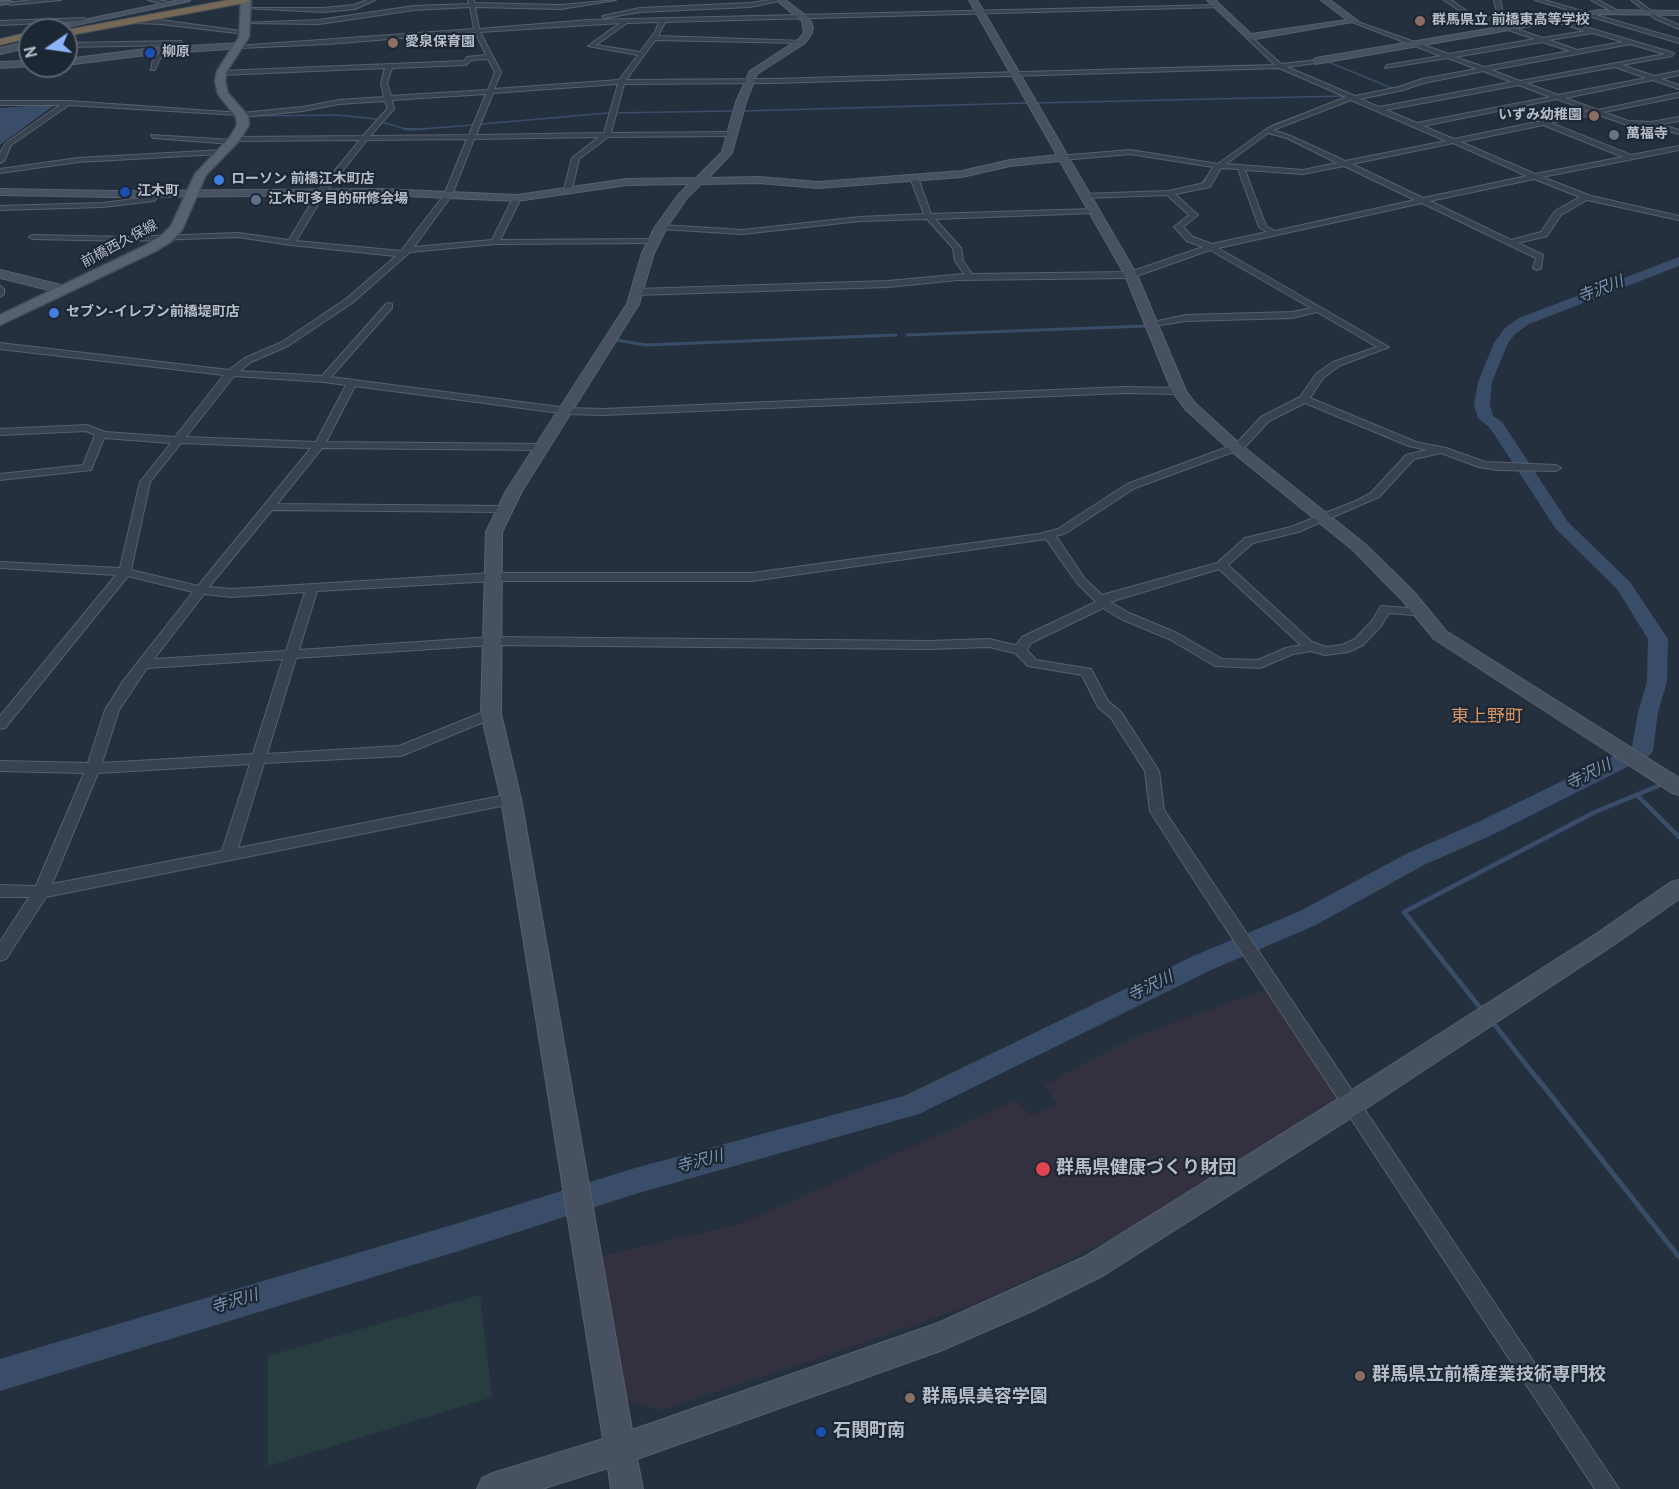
<!DOCTYPE html>
<meta charset="utf-8">
<style>
body{margin:0}
#map{position:relative;width:1679px;height:1489px;overflow:hidden;background:#25303f;font-family:Overpass,sans-serif}
canvas{display:block}
.north{position:absolute;left:18px;top:18px;width:60px;height:60px;box-sizing:border-box;background:#1d2734;border:2px solid #5a6370;border-radius:50%;rotate:257deg;font-size:16px;font-weight:700;line-height:24px;text-align:center;color:#b5bdc9}
.north::after{content:'';display:block;margin:auto;width:21px;height:27px;background:#8bb5f8;clip-path:polygon(50% 0,100% 100%,50% 72%,0 100%)}
</style>
<div id="map">
<canvas width="1679" height="1489"></canvas>
<div class="north">N</div>
</div>
<script>
const ctx = document.querySelector('canvas').getContext('2d');
ctx.lineJoin = 'round';
function fill(path, color) { ctx.fillStyle = color; ctx.fill(path, 'evenodd'); }
const poly = rows => new Path2D(rows.map(r => 'M' + r).join(''));
function stroke(path, color, width, dash) { ctx.strokeStyle = color; ctx.lineWidth = width; ctx.lineCap = dash ? 'butt' : 'round'; ctx.setLineDash(dash || []); ctx.stroke(path); }
function write(font, color, halo, rows, align = 'center') {
  ctx.font = font + ' Overpass,"Noto Sans JP",sans-serif'; ctx.lineWidth = 4.5; ctx.setLineDash([]); ctx.textBaseline = 'middle'; ctx.strokeStyle = halo; ctx.fillStyle = color; for (const [text, x, y, turn = 0] of rows) {
    ctx.save(); ctx.translate(x, y); ctx.rotate((+turn || 0) * Math.PI / 180); ctx.textAlign = isNaN(turn) ? turn : align; if (halo) ctx.strokeText(text, 0, 0); ctx.fillText(text, 0, 0); ctx.restore();
  }
}
fill(poly([
 [1265,990,1337,1097,1136,1226,1068,1261,977,1303,843,1350,660,1410,622,1399,597,1257,741,1224,1016,1100,1030,1115,1058,1105,1044,1085,1135,1037]
]), '#333140');
fill(poly([
 [480,1295,492,1397,268,1466,268,1356]
]), '#273d40');
fill(poly([
 [56,104,59,105,53,106,0,145,0,108]
]), '#3a4d68');
stroke(poly([
 [1494,0,1498,16,1495,16],
 [1326,61,1394,89,1391,89],
 [1036,103,1344,96],
 [743,111,1026,103],
 [253,116,337,115,376,119],
 [382,122,409,130,473,125],
 [482,124,608,113,733,111],
 [1265,130,1273,125,1332,103]
]), '#3a4d68', 1.5);
stroke(poly([
 [404,129,426,129],
 [1264,131,1268,129],
 [1201,184,1214,167],
 [1163,192,1179,189]
]), '#3a4d68', 2);
stroke(poly([
 [907,335,1146,326],
 [616,340,646,345,896,335]
]), '#3a4d68', 3);
stroke(poly([
 [1637,795,1679,837],
 [1482,1010,1404,912,1595,812,1658,786],
 [1491,1020,1539,1081]
]), '#3a4d68', 4.5);
stroke(poly([
 [1538,1079,1679,1257]
]), '#3a4d68', 5);
fill(poly([
 [1679,257,1679,266,1529,324,1515,334,1508,343,1492,382,1490,405,1493,416,1502,422,1568,522,1630,582,1668,639,1667,682,1658,712,1653,751,1649,756,1492,835,1424,865,1316,925,1209,971,919,1114,635,1194,462,1250,0,1391,0,1359,462,1222,635,1168,904,1096,1191,957,1300,911,1408,853,1476,823,1632,747,1638,712,1647,682,1648,639,1617,589,1556,529,1490,428,1478,418,1474,405,1478,382,1494,343,1505,328,1519,318,1679,257]
]), '#3a4d68');
const street = poly([
 [32,0,61,0,10,5,7,3,32,0],
 [148,0,160,0,171,3,168,5,148,0],
 [367,0,375,0,355,9,323,12,243,8,323,8,354,5,367,0],
 [468,0,474,0,474,3,561,5,616,0,561,9,475,7,479,29,589,20,1218,5,1221,7,665,22,658,36,805,41,802,43,655,40,626,80,772,79,1275,65,1247,38,1249,35,1281,64,1318,60,1316,63,1287,67,1355,96,1399,87,1422,79,1477,69,1448,58,1385,68,1387,65,1441,56,1352,22,1352,20,1449,54,1535,39,1467,16,1444,0,1451,0,1471,14,1485,18,1498,15,1494,0,1500,0,1504,16,1490,20,1543,38,1585,31,1553,21,1555,18,1674,53,1672,56,1622,65,1654,76,1679,71,1679,75,1661,79,1679,85,1679,89,1653,80,1565,98,1598,110,1679,93,1679,97,1604,112,1628,121,1651,122,1679,117,1679,121,1660,124,1679,130,1679,134,1652,126,1627,125,1596,114,1551,123,1631,155,1679,146,1679,150,1542,177,1591,196,1679,216,1679,220,1587,200,1561,215,1547,236,1518,243,1543,255,1541,268,1537,270,1533,268,1536,258,1422,203,1218,248,1389,347,1339,366,1323,378,1310,398,1416,442,1446,448,1485,462,1556,465,1561,468,1556,471,1498,470,1479,467,1441,453,1414,459,1379,497,1298,532,1253,543,1228,565,1312,642,1326,647,1342,645,1355,639,1372,621,1381,606,1420,609,1424,610,1426,613,1424,616,1389,613,1381,626,1363,645,1348,652,1325,655,1311,651,1293,654,1260,668,1215,666,1169,639,1121,619,1103,608,1031,643,1027,650,1036,660,1091,669,1108,701,1121,712,1159,771,1164,810,1619,1489,1595,1489,1190,874,1150,811,1145,771,1111,718,1098,707,1082,675,1028,666,1015,653,989,647,929,649,492,645,296,658,267,754,399,746,486,711,496,711,498,714,496,717,401,756,264,763,238,848,511,794,516,795,518,799,516,803,46,897,6,959,0,961,0,942,29,897,0,897,0,885,36,886,84,773,0,771,0,761,88,763,105,710,123,681,193,592,128,576,5,728,0,729,0,716,116,575,0,568,0,562,120,568,140,482,171,443,104,438,91,470,0,480,0,474,83,465,95,435,86,431,0,435,0,429,87,425,105,432,175,437,224,375,0,349,0,343,229,370,245,358,282,342,346,299,396,256,291,245,238,237,129,241,33,239,29,237,33,235,129,237,238,233,289,240,319,190,360,140,235,141,232,144,153,138,151,135,232,140,235,137,363,136,388,108,385,101,339,104,303,111,241,117,238,115,69,105,11,145,4,161,0,163,0,153,6,143,60,105,0,105,0,101,68,101,242,113,303,107,339,100,384,97,381,83,385,68,221,75,218,73,221,71,464,61,467,57,486,55,475,32,328,44,240,48,237,46,474,29,470,7,414,10,319,24,242,23,319,20,414,6,469,4,468,0],
 [659,22,655,32,640,52,596,45,627,23,659,22],
 [620,23,588,46,638,55,619,80,494,89,501,72,480,32,620,23],
 [1593,33,1623,42,1577,50,1549,40,1593,33],
 [1542,42,1570,51,1484,67,1455,57,1542,42],
 [1630,44,1665,54,1520,81,1491,70,1630,44],
 [488,59,495,72,488,90,391,96,387,83,392,68,466,65,471,60,488,59],
 [1615,67,1646,78,1558,95,1526,83,1615,67],
 [1279,68,1346,97,1268,128,1218,164,1130,150,1059,156,1058,158,1062,160,1130,154,1213,167,1204,183,1169,191,1082,194,1081,196,1085,198,1167,195,1189,215,1174,227,1187,241,1203,247,1130,272,972,274,963,261,961,248,935,219,1093,213,1097,211,1093,209,931,214,918,178,914,176,910,178,924,214,860,217,743,230,661,225,657,227,661,229,743,234,860,221,927,219,953,248,955,261,964,274,888,281,637,289,633,292,637,295,888,287,958,280,1131,278,1210,250,1311,308,1292,312,1186,315,1148,323,1148,327,1186,321,1292,318,1317,312,1377,347,1333,362,1316,374,1300,397,1261,417,1236,444,1127,484,1058,529,1039,534,752,573,493,573,232,589,209,587,272,510,505,512,510,509,505,506,277,504,322,448,543,450,548,447,543,444,326,442,355,386,567,414,603,415,1124,393,1179,394,1184,391,1179,388,1124,387,603,409,567,408,331,377,392,308,392,304,389,303,386,304,322,376,240,371,251,362,288,346,352,303,410,252,495,244,653,243,657,241,653,239,500,240,521,198,517,196,513,198,492,240,414,247,452,195,474,139,599,137,572,158,564,189,570,193,574,191,572,189,579,159,608,137,732,136,735,134,732,132,611,133,624,84,772,83,1279,68],
 [1483,71,1512,82,1379,107,1360,99,1403,90,1424,83,1483,71],
 [618,84,604,133,476,135,493,93,618,84],
 [1519,85,1550,97,1417,123,1386,110,1519,85],
 [486,94,469,135,370,136,394,109,392,100,486,94],
 [1557,99,1590,111,1454,139,1423,126,1557,99],
 [1351,100,1446,141,1345,161,1291,136,1273,130,1351,100],
 [1543,125,1623,157,1535,174,1461,142,1543,125],
 [1268,133,1287,138,1337,163,1303,170,1226,164,1268,133],
 [467,139,444,195,401,251,296,241,325,193,367,140,467,139],
 [1453,143,1527,176,1423,198,1352,164,1453,143],
 [1344,166,1415,200,1275,231,1266,226,1245,170,1303,174,1344,166],
 [1221,168,1238,169,1259,227,1267,232,1212,244,1193,237,1183,227,1198,215,1175,194,1210,187,1221,168],
 [1534,179,1580,197,1555,211,1541,232,1511,240,1430,201,1534,179],
 [234,376,324,382,346,385,316,442,186,437,234,376],
 [1305,403,1409,446,1427,450,1406,455,1371,493,1358,500,1291,527,1245,538,1217,563,1102,595,1085,579,1056,536,1066,533,1135,488,1244,448,1269,421,1305,403],
 [181,443,311,448,198,586,131,570,150,482,181,443],
 [1046,539,1077,583,1096,602,1022,637,1017,644,1014,645,989,639,929,641,492,637,299,650,317,591,493,581,752,581,1046,539],
 [1219,569,1301,645,1286,648,1258,660,1222,659,1177,633,1129,613,1110,602,1219,569],
 [305,592,286,651,154,659,204,594,232,597,305,592],
 [283,659,253,754,102,763,119,710,147,668,283,659],
 [250,764,222,851,52,884,98,773,250,764],
 [770,0,783,0,750,7,640,12,605,18,602,16,640,8,750,3,770,0],
 [1535,0,1544,0,1679,39,1679,43,1535,0],
 [1591,0,1598,0,1622,13,1617,14,1591,0],
 [1631,0,1637,0,1658,16,1679,25,1679,29,1654,18,1631,0],
 [84,18,86,21,0,25,0,21,84,18],
 [138,20,161,20,248,32,245,34,161,24,136,23,138,20],
 [181,41,183,44,173,52,170,50,175,45,66,47,66,43,181,41],
 [14,45,30,46,30,50,12,48,14,45],
 [164,49,169,50,159,60,155,70,151,70,153,59,164,49],
 [223,150,224,152,220,154,78,162,0,173,0,169,78,158,223,150],
 [154,192,161,194,154,201,103,207,0,210,0,206,103,203,149,197,154,192],
 [0,286,4,289,4,294,0,297,0,286]
]);
const secondary = poly([
 [179,0,190,1,52,30,36,30,179,0],
 [776,0,785,0,809,18,813,27,812,33,805,43,757,74,746,102,732,153,708,178,759,177,818,182,962,171,1010,160,1057,155,969,0,977,0,1137,275,1186,391,1195,403,1241,445,1365,544,1414,592,1446,631,1679,778,1679,795,1672,793,1434,639,1402,600,1353,550,1231,451,1185,409,1172,391,1125,275,1060,161,1010,166,962,177,818,188,759,183,701,184,687,198,667,227,654,253,639,304,522,491,502,532,501,714,521,799,632,1430,938,1323,1084,1257,1341,1097,1596,934,1671,882,1679,880,1679,899,1612,946,1359,1113,1104,1275,1030,1312,940,1351,637,1459,643,1489,611,1489,608,1468,542,1489,477,1489,482,1478,493,1473,603,1439,501,799,481,714,486,532,506,491,627,304,642,253,655,227,679,194,689,184,627,185,517,201,382,195,113,197,0,195,0,189,113,191,382,189,517,195,627,179,696,178,722,152,736,102,750,71,799,39,804,33,802,21,776,0],
 [1207,0,1215,0,1251,34,1347,20,1321,0,1330,0,1358,21,1249,40,1207,0],
 [0,1,10,1,14,3,0,5,0,1],
 [1600,10,1679,11,1679,15,1600,14,1316,64,1312,61,1316,58,1600,10],
 [30,41,30,47,0,54,0,48,30,41],
 [240,43,244,46,243,48,154,54,66,65,66,59,154,48,240,43],
 [30,61,30,66,33,66,0,68,0,62,30,61],
 [0,270,69,287,71,290,65,294,0,278,0,270]
]);
const primary = poly([
 [241,0,251,0,249,37,227,71,225,81,228,93,248,116,249,125,239,141,206,175,182,230,172,241,156,251,0,325,0,315,146,245,162,235,171,226,195,174,230,137,237,125,236,117,218,94,215,81,217,71,239,37,241,0]
]);
const highway = poly([
 [228,0,250,0,245,3,66,36,66,30,228,0],
 [30,32,30,38,0,45,0,39,30,32]
]);
stroke(street, '#57606c', 2);
stroke(secondary, '#57606c', 2);
stroke(primary, '#424b58', 3);
stroke(highway, '#444d59', 2);
fill(street, '#39424f');
fill(secondary, '#475162');
fill(primary, '#57616f');
fill(highway, '#756856');
for (const [x, y, r, color] of [
 [1420,21,6,"#8d6e63"],
 [393,43,6,"#8d6e63"],
 [150,53,6,"#1a4fb4"],
 [1594,116,6,"#8d6e63"],
 [1614,135,6,"#6b7280"],
 [219,180,6,"#3f7fe0"],
 [125,192,6,"#1a4fb4"],
 [256,200,6,"#5c6f8a"],
 [54,313,6,"#3f7fe0"],
 [1043,1169,8,"#e0444e"],
 [1360,1376,6,"#8d6e63"],
 [910,1398,6,"#8d6e63"],
 [821,1432,6,"#1a4fb4"]
]) { const dot = new Path2D(); dot.arc(x, y, r, 0, 2 * Math.PI); ctx.fillStyle = color; ctx.fill(dot); stroke(dot, '#1d2734', 2); }
write('bold 14px', '#b5bdc9', '#1d2734', [
 ["群馬県立 前橋東高等学校",1432,21],
 ["愛泉保育園",405,43],
 ["柳原",162,53],
 ["いずみ幼稚園",1582,116,"right"],
 ["萬福寺",1626,135],
 ["ローソン 前橋江木町店",231,180],
 ["江木町",137,192],
 ["江木町多目的研修会場",268,200],
 ["セブン-イレブン前橋堤町店",66,313]
], 'left');
write('14px', '#b5bdc9', '#1d2734', [
 ["前橋西久保線",120,245,-28]
]);
write('italic 16px', '#7c93b1', '#1d2734', [
 ["寺沢川",1601,291,-21],
 ["寺沢川",1589,776,-26],
 ["寺沢川",1151,988,-26],
 ["寺沢川",700,1163,-15],
 ["寺沢川",235,1303,-17]
]);
write('18px', '#d59564', '#1d2734', [
 ["東上野町",1487,718]
]);
write('bold 18px', '#b5bdc9', '#1d2734', [
 ["群馬県健康づくり財団",1056,1169],
 ["群馬県立前橋産業技術専門校",1372,1376],
 ["群馬県美容学園",922,1398],
 ["石関町南",833,1432]
], 'left');
</script>
